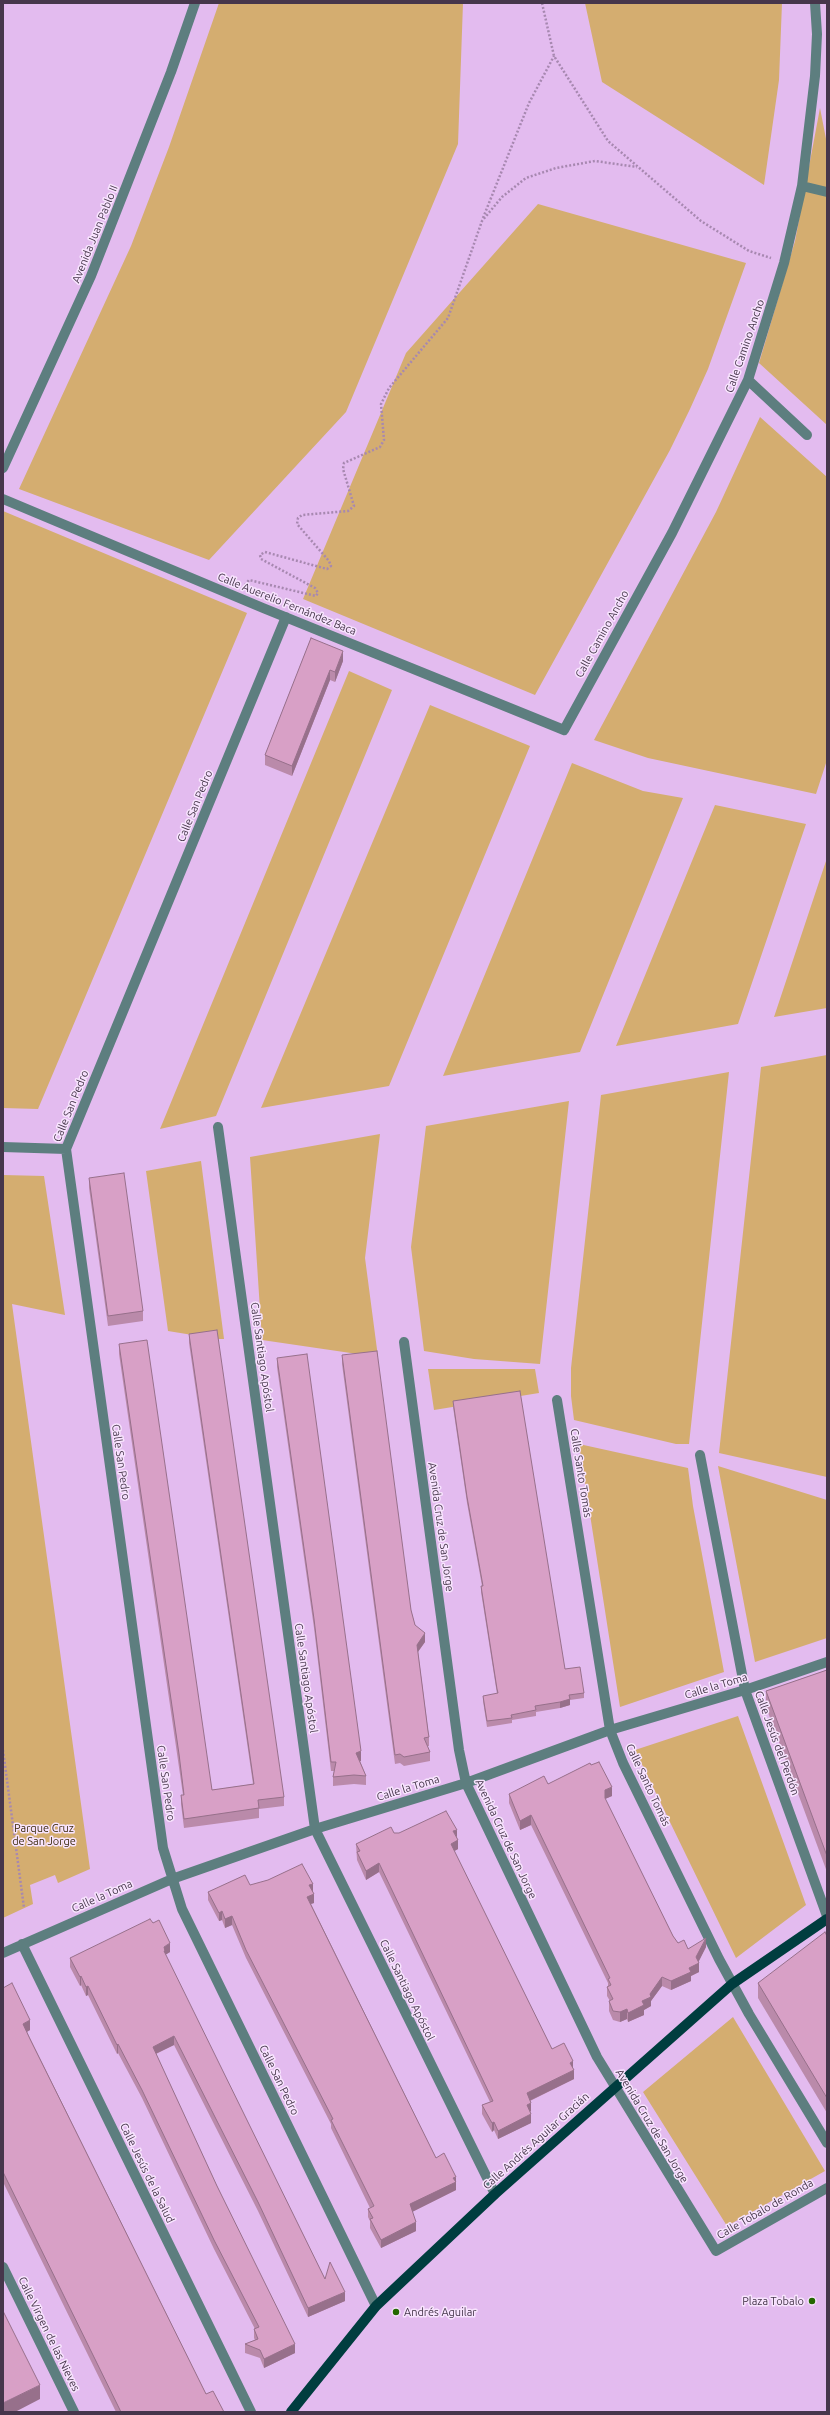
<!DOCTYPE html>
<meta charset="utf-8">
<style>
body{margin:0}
#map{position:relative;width:830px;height:2415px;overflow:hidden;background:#e3bbef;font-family:Ubuntu,sans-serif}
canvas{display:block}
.frame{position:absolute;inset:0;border:4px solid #46364b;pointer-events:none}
</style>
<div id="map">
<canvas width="830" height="2415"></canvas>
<div class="frame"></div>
</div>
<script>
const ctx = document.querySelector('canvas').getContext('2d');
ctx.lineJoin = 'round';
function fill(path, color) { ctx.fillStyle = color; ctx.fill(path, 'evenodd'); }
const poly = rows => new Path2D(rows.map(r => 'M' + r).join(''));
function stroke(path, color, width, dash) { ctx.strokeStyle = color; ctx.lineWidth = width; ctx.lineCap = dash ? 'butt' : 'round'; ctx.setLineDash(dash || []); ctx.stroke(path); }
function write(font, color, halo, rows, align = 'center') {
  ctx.font = font + ' Ubuntu,sans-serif'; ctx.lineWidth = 3; ctx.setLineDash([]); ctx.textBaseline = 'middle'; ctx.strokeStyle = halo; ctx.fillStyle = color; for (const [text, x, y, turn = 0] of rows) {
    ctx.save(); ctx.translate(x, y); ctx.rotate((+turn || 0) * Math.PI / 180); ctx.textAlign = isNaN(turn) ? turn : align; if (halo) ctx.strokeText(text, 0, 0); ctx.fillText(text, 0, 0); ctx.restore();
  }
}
fill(poly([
 [219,3,463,3,458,144,346,412,209,560,19,489,131,246,169,147],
 [585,3,782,3,779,80,764,185,602,82],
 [820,108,827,144,827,425,759,363,795,241],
 [538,204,746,263,708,369,690,409,670,450,535,695,303,599,406,353],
 [760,417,827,477,827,760,816,794,648,758,594,740,716,512],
 [3,511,247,613,38,1109,3,1108],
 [349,671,392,690,216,1116,160,1129],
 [430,705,530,746,389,1086,261,1108],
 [572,763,643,791,683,798,580,1052,443,1076],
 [715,805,806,824,738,1024,616,1046],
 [827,858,827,1008,774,1017],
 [827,1055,827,1477,719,1453,761,1067],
 [729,1072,689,1444,676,1444,574,1420,571,1396,571,1368,601,1095],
 [569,1101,540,1364,474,1359,424,1351,411,1247,426,1126],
 [380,1134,365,1258,378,1357,262,1340,250,1157],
 [201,1161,224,1339,217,1339,168,1331,146,1171],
 [3,1175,44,1176,65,1315,12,1304,90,1869,58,1883,55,1875,30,1885,33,1904,3,1918],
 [428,1369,535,1369,539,1393,434,1410],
 [579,1444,688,1468,693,1506,724,1672,620,1707],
 [718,1466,827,1500,827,1638,755,1662],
 [738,1716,806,1905,736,1958,635,1750],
 [733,2017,825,2171,727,2226,643,2092]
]), '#d4ad70');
stroke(poly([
 [542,3,554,56,608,141,701,221,749,251,771,258],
 [483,218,529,103,554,56],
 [245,585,249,580,316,596,318,593,315,588,261,559,260,555,265,552,327,569,331,566,329,561,297,524,298,518,302,515,348,511,354,506,343,469,344,463,380,447,384,440,381,404,389,388,448,318,482,221,502,197,526,178,556,168,595,161,637,167],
 [3,1750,24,1908]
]), '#a788b0', 2.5, [2, 2]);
stroke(poly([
 [802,186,827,192],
 [748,380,807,435],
 [3,468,91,276,171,72,195,3],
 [3,499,263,608,564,730,672,533,748,380,784,263,802,186,815,76,817,34,815,3],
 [286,617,66,1149,163,1848,182,1909,376,2306],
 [218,1127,315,1829,495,2194],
 [3,1147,66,1149],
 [404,1342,459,1750,466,1783,597,2057,716,2251,827,2188],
 [557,1400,610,1730,623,1763,719,1959,749,2014,827,2143],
 [700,1455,745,1690,827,1916],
 [22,1944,251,2412],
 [3,1953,172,1879,315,1829,466,1783,610,1730,745,1690,827,1662],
 [3,2267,74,2412]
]), '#5d7e7f', 10);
stroke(poly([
 [291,2412,376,2306,495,2194,732,1984,827,1919]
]), '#003d3f', 10);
fill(poly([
 [311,638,343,661,335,682,330,680,292,776,265,765,265,755],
 [89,1178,143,1311,143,1321,108,1326,89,1188],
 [189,1334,284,1797,284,1806,259,1809,259,1818,184,1828,181,1804,181,1795,183,1795,119,1354,119,1344,212,1790,253,1784,189,1343],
 [342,1355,415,1625,425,1642,418,1652,429,1737,429,1746,427,1746,430,1752,430,1761,404,1766,400,1763,395,1764,342,1364],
 [277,1358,361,1761,360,1761,366,1776,366,1785,354,1784,333,1786,333,1777,334,1771,331,1771,314,1628,277,1367],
 [453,1401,565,1669,584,1693,584,1698,570,1700,570,1705,560,1708,536,1712,536,1716,512,1720,512,1723,487,1727,483,1701,483,1696,497,1694,481,1592,481,1586,482,1586,467,1503,453,1407],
 [827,1670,827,1872,766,1707,766,1691],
 [591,1765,612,1796,605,1799,673,1936,678,1943,688,1949,706,1947,698,1962,699,1972,691,1976,691,1981,671,1990,662,1986,651,2001,651,2006,644,2010,644,2015,628,2022,627,2019,620,2022,613,2020,609,2011,609,2001,610,2001,607,1996,607,1987,608,1986,608,1983,531,1825,520,1830,509,1803,509,1794,548,1784],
 [394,1833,457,1837,458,1849,454,1851,552,2049,573,2069,574,2079,530,2101,531,2123,498,2139,494,2130,492,2132,482,2114,482,2105,490,2102,379,1872,366,1880,357,1860,356,1844],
 [208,1892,313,1892,312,1892,314,1903,311,1904,436,2158,456,2185,456,2190,412,2212,416,2231,381,2248,370,2228,370,2221,368,2217,368,2209,370,2208,331,2128,331,2124,246,1958,232,1925,225,1928,222,1920,219,1921,208,1900],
 [827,1936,827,2113,758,1998,758,1983],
 [170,1952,165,1955,325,2279,345,2301,308,2317,258,2211,174,2045,156,2054,217,2186,295,2353,264,2368,260,2358,245,2353,245,2344,255,2340,254,2338,254,2329,255,2329,214,2249,142,2098,118,2053,117,2054,88,1995,86,1996,81,1985,80,1986,70,1967,70,1958],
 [3,1988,30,2030,27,2032,206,2394,224,2412,116,2412,3,2182]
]), '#ba8aaa');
fill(poly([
 [343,651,343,661,335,682,335,672],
 [330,670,330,680,292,776,292,766],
 [425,1633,425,1642,417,1653,417,1645],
 [570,1699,570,1705,560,1708,560,1702],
 [361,1751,361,1761,356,1762,356,1753],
 [612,1787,612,1796,605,1799,605,1790],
 [531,1815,531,1825,520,1830,520,1821],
 [457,1830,457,1838,453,1831],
 [458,1840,458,1849,451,1853,451,1844],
 [379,1863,379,1872,366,1880,366,1871],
 [313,1884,313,1892,309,1894,309,1885],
 [314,1894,314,1903,307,1905,307,1897],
 [222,1911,222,1920,219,1921,219,1913],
 [232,1916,232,1925,225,1928,225,1919],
 [706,1938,706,1947,698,1963,699,1963,699,1972,691,1976,691,1981,671,1990,671,1981,689,1968,696,1957],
 [170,1943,170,1952,165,1955,164,1960,164,1947],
 [81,1976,81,1985,80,1986,80,1977],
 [662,1977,662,1986,651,2001,651,2006,644,2010,644,2015,628,2022,628,2013,642,2001,650,1994],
 [88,1986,88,1995,86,1996,86,1987],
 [627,2009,627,2019,620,2022,620,2012],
 [30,2020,30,2030,23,2034,23,2024],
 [174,2036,174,2045,153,2055,153,2047],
 [118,2044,118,2053,117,2054,117,2045],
 [573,2061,573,2070,570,2063],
 [574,2070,574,2079,527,2102,527,2093],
 [531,2103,531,2111,527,2113,527,2105],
 [531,2114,531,2123,498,2139,498,2131],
 [494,2122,494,2130,492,2132,492,2123],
 [456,2177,456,2190,410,2213,410,2204],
 [416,2222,416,2231,381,2248,381,2240],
 [345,2292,345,2301,308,2317,308,2308],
 [295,2344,295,2353,264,2368,264,2359],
 [40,2385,40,2399,15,2412,3,2412,3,2403]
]), '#97708b');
const building = poly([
 [311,638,343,651,335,672,330,670,292,766,265,755,311,638],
 [124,1173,143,1311,108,1316,89,1178,124,1173],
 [217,1330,284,1797,258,1800,259,1808,184,1819,181,1795,184,1795,179,1754,119,1344,147,1340,212,1790,254,1784,189,1334,217,1330],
 [377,1351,411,1610,415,1625,425,1633,417,1645,428,1731,429,1737,424,1738,430,1752,404,1757,400,1754,395,1755,342,1355,377,1351],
 [307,1354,361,1751,356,1753,366,1776,354,1775,333,1777,336,1762,331,1762,314,1619,277,1358,307,1354],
 [520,1391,565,1669,580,1667,584,1693,569,1695,570,1699,560,1702,535,1706,536,1710,511,1715,512,1718,487,1721,483,1696,498,1693,497,1689,481,1586,483,1586,467,1497,453,1401,520,1391],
 [827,1670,827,1856,766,1691,827,1670],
 [599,1762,612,1787,605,1790,605,1798,673,1936,678,1943,684,1940,688,1949,706,1938,696,1957,699,1963,689,1968,691,1972,671,1981,662,1977,650,1994,651,1997,642,2001,644,2005,628,2013,627,2009,620,2012,613,2011,609,2001,613,1999,607,1987,611,1985,608,1979,610,1978,531,1815,520,1821,509,1794,544,1776,548,1784,590,1763,591,1765,599,1762],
 [446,1811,457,1830,453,1831,458,1840,451,1844,552,2049,564,2043,573,2061,570,2063,574,2070,527,2093,531,2103,527,2105,531,2114,498,2131,494,2122,492,2123,482,2105,493,2101,379,1863,366,1871,357,1852,360,1851,356,1844,391,1827,394,1833,399,1833,446,1811],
 [302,1864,313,1884,309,1885,314,1894,307,1897,341,1966,436,2158,444,2153,456,2177,453,2178,456,2182,410,2204,416,2222,381,2240,370,2219,373,2218,368,2209,374,2206,331,2120,333,2119,246,1950,232,1916,225,1919,222,1911,219,1913,208,1892,245,1875,250,1885,268,1880,302,1864],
 [150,1919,153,1923,159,1920,170,1943,164,1947,165,1951,164,1951,325,2279,330,2262,345,2292,308,2308,258,2202,174,2036,153,2047,217,2186,295,2344,264,2359,260,2350,245,2344,258,2339,254,2329,259,2327,214,2240,142,2090,118,2044,117,2045,88,1986,86,1987,81,1976,80,1977,70,1958,150,1919],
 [825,1932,827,1936,827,2098,758,1983,825,1932],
 [12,1983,30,2020,23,2024,30,2039,206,2394,213,2391,224,2412,121,2412,3,2172,3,1988,12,1983],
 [3,2311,40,2385,3,2403,3,2311]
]);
fill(building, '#d8a0c6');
stroke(building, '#97708b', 1);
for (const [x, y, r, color] of [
 [812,2301,4,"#236800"],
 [396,2312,4,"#236800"]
]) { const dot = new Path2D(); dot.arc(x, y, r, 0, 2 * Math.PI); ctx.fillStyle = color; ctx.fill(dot); stroke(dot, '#f8e4fe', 1.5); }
write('11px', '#46364b', '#f8e4fe', [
 ["Avenida Juan Pablo II",95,234,-68],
 ["Calle Camino Ancho",745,346,-71],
 ["Calle Auerelio Fernández Baca",287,604,22],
 ["Calle Camino Ancho",602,634,-61],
 ["Calle San Pedro",195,806,-68],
 ["Calle San Pedro",71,1106,-68],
 ["Calle Santiago Apóstol",262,1357,82],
 ["Calle San Pedro",121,1462,82],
 ["Calle Santo Tomás",581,1473,81],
 ["Avenida Cruz de San Jorge",441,1527,82],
 ["Calle Santiago Apóstol",306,1678,82],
 ["Calle la Toma",716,1686,-17],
 ["Calle Jesús del Perdón",777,1743,70],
 ["Calle San Pedro",166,1783,82],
 ["Calle Santo Tomás",648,1785,65],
 ["Calle la Toma",408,1788,-17],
 ["Avenida Cruz de San Jorge",506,1839,65],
 ["Calle la Toma",102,1896,-24],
 ["Calle Santiago Apóstol",407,1990,64],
 ["Calle San Pedro",279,2080,64],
 ["Avenida Cruz de San Jorge",652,2126,59],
 ["Calle Andrés Aguilar Gracián",536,2141,-42],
 ["Calle Jesús de la Salud",147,2173,64],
 ["Calle Tobalo de Ronda",765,2209,-30],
 ["Calle Virgen de las Nieves",49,2334,64]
]);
write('11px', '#3d2c0f', '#f8e4fe', [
 ["Parque Cruz",44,1828],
 ["de San Jorge",44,1841]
]);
write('11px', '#46364b', '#f8e4fe', [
 ["Plaza Tobalo",804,2301],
 ["Andrés Aguilar",404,2312,"left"]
], 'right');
</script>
